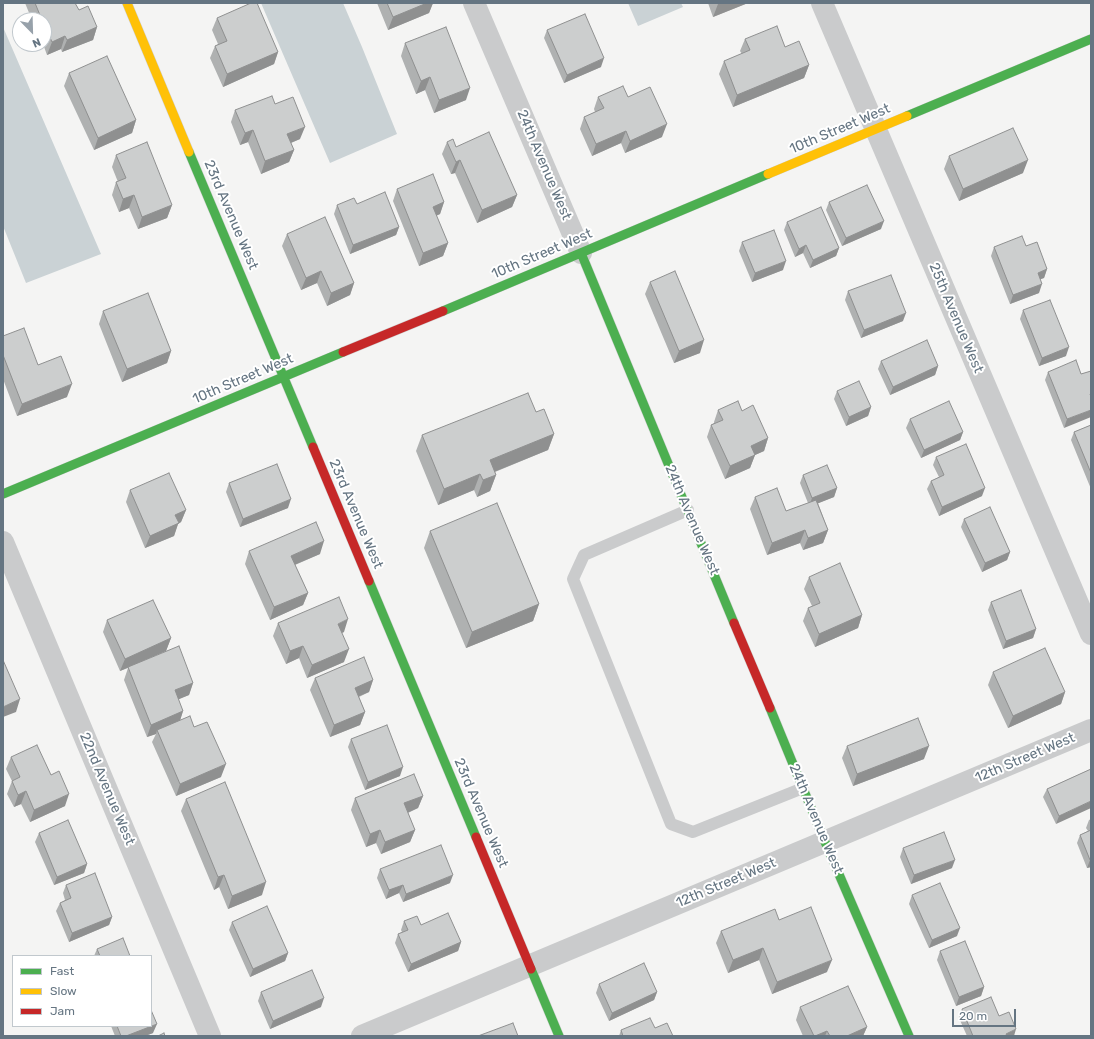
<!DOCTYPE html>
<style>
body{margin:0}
#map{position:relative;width:1094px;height:1039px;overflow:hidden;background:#f4f4f3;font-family:Rubik,sans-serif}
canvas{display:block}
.frame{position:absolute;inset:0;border:4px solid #657582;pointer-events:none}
.legend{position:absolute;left:12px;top:955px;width:140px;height:72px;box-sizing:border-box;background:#fff;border:1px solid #c1c8cd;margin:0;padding:5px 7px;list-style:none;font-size:12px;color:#657582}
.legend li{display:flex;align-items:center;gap:8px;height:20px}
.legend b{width:20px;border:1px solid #c1c8cd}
.north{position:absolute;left:12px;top:12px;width:40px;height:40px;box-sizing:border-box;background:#fff;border:1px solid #c1c8cd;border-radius:50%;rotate:157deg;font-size:11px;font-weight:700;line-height:16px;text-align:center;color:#657582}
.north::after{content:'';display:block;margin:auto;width:14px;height:18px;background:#97a1aa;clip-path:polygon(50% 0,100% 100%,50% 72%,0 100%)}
.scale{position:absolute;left:952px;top:1009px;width:64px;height:18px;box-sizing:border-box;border:2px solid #657582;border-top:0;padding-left:5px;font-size:12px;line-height:14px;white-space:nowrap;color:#657582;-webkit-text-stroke:3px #fff;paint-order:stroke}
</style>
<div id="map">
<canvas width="1094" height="1039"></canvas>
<div class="frame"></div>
<ul class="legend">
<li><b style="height:5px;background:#4caf50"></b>Fast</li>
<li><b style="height:5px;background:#ffc107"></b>Slow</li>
<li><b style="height:5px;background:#c62828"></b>Jam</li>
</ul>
<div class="north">N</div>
<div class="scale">20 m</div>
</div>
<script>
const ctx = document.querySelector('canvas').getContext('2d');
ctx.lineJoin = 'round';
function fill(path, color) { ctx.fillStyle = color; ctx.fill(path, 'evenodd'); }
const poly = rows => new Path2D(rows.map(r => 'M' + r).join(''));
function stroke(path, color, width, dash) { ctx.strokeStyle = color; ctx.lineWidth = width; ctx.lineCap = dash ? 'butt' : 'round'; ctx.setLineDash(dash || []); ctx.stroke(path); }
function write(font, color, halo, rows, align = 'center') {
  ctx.font = font + ' Rubik,sans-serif'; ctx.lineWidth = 4; ctx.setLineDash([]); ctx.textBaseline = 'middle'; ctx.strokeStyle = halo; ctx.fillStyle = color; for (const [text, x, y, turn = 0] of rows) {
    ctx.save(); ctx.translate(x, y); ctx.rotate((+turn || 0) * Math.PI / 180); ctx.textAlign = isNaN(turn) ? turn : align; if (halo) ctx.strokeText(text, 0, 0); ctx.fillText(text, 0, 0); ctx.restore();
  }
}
fill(poly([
 [261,3,343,3,362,47,397,134,330,163],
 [628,3,681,3,683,7,638,26],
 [3,27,101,254,26,283,3,226]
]), '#cad2d5');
const fast = poly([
 [907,116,1091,39],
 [189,152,313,447],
 [581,253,734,623],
 [443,311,768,174],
 [3,494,343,352],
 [369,581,476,837],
 [770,708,825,842,909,1036],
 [531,969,559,1036]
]);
const slow = poly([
 [127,3,189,152],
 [768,174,907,116]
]);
const jam = poly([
 [343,352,443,311],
 [313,447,369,581],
 [734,623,770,708],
 [476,837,531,969]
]);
stroke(fast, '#d0d1d1', 10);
stroke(slow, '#d0d1d1', 10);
stroke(jam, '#d0d1d1', 10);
stroke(poly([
 [688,510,584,555,573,579,671,824,693,832,803,788]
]), '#cacbcc', 12);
stroke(poly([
 [474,3,581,253],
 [822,3,1091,634],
 [3,542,210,1036],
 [362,1036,1091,730]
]), '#cacbcc', 22);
stroke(fast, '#4caf50', 9);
stroke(slow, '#ffc107', 9);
stroke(jam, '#c62828', 9);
fill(poly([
 [25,3,75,3,79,10,97,27,93,40,62,52,61,49,47,55,43,44,44,44,44,20,32,20],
 [377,3,433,3,429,13,388,30],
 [708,3,748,3,713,17],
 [217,18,278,52,274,64,223,87,210,58,215,46,218,44,212,30],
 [547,30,601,67,564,83,544,38],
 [745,39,785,47,809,65,804,78,733,107,719,74,724,61,742,54,740,51],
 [405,43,466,100,434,113,425,90,416,94,401,56],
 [69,73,136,120,132,133,94,150,64,86],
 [598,97,628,97,662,137,625,153,621,143,592,156,580,129,584,117,595,112,594,109],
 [275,104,300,139,291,143,294,150,289,162,261,174,248,142,240,145,231,122,235,110],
 [447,142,456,147,517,195,512,207,477,223,455,173,451,174,442,154],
 [116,155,172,205,167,218,138,229,129,208,119,212,112,195,116,182,118,182,112,167],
 [949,156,1023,173,959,201,944,169],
 [397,189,444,202,440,214,436,216,448,243,443,256,419,266,393,201],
 [829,202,881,229,842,246,826,210],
 [357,204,399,227,396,235,350,254,334,214,337,205],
 [787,222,839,248,836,256,810,268,803,253,795,257,784,230],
 [287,234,354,283,350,295,327,306,317,283,301,290,282,246],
 [742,242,783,270,752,282,739,251],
 [1026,246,1047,269,1044,278,1040,279,1039,293,1010,304,991,256,994,247],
 [650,282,700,353,674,363,645,294],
 [848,291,903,321,861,338,845,300],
 [1023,310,1066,356,1039,366,1020,319],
 [103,311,171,351,167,363,122,382,99,324],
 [3,336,38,365,67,397,17,416,3,379],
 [881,361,938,366,935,375,890,395,878,369],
 [1091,371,1064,428,1045,380,1048,372,1081,374],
 [837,391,871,407,868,416,846,426,834,399],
 [718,410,742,411,768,438,764,451,755,455,750,468,725,479,707,437,711,425,714,423,714,422],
 [536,412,554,434,548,450,495,472,496,475,490,491,477,497,474,490,438,505,416,451,422,435],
 [910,419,963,432,960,440,921,458,906,428],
 [1091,425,1091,489,1071,440,1074,432],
 [936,457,982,496,939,516,927,489,931,481,939,477,933,465],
 [803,475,837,488,834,497,818,503,828,530,823,543,803,550,800,543,767,555,750,509,755,497,786,511,808,503,800,483],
 [229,483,288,508,240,527,226,492],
 [130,490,186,510,181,522,178,524,174,536,145,548,126,502],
 [964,519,1010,552,1007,560,982,572,961,527],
 [430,531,539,604,533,621,466,648,424,548],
 [249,551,320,554,295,565,308,593,303,605,270,620,245,564],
 [809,577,862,615,858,628,815,647,803,621,808,608,812,606,804,589],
 [991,602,1036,629,1033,638,1003,649,988,610],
 [107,620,171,638,166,651,144,660,193,683,189,695,178,699,183,711,180,720,194,727,221,777,176,796,152,742,156,734,147,737,124,680,128,668,120,671,103,632],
 [278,623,344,632,342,633,344,662,307,678,299,658,286,664,273,636],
 [993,672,1065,692,1061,704,1008,728,988,685],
 [315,678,373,680,369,692,359,697,365,712,360,725,330,737,310,690],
 [351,739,400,776,365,790,348,747],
 [847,746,924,759,853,786,842,758],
 [11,757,65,806,30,822,21,804,14,807,7,794,12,781,6,769],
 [1091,769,1056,824,1043,797,1047,789],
 [423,796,418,808,408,813,415,830,410,842,381,854,376,843,366,847,351,810,355,798],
 [186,799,262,895,228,909,219,887,214,890,181,811],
 [1091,819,1091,867,1087,868,1077,843,1080,835,1088,831,1086,828,1089,820],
 [39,833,87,864,84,873,54,885,35,842],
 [903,848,952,868,911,884,900,857],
 [380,869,450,883,403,902,399,893,386,899,377,878],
 [66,885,112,917,109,925,69,942,56,911,60,903,65,900,63,893],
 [912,895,957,936,929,948,909,904],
 [779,920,827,972,772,994,759,960,728,973,716,943,721,931],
 [404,921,421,925,461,942,458,951,408,972,395,943,398,934,402,932,401,930],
 [232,922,288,953,285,961,250,977,229,930],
 [97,949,130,956,94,956],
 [940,951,984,987,981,996,956,1006,937,960],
 [599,984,657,992,654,1000,609,1021,596,993],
 [261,992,321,1007,270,1029,258,1001],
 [800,1007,867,1027,863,1036,803,1036,796,1020],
 [962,1009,999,1016,1014,1036,967,1036,959,1018],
 [111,1026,151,1026,153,1033,145,1036,115,1036],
 [655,1028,673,1036,619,1036,621,1030]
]), '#afb1b1');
fill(poly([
 [427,3,433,3,429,13,388,30,393,17],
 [721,3,748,3,713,17,718,4],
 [97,27,93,40,62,52,67,40],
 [65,36,61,49,47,55,52,42],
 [278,52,274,64,223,87,227,74],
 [604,58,601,67,564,83,567,75],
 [809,65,804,78,733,107,737,95],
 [430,77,425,90,416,94,421,81],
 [470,88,466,100,434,113,439,100],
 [136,120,132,133,94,150,98,138],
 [667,124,662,137,625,153,630,141],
 [305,127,300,139,283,146,287,134],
 [253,130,248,142,240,145,245,133],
 [626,131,621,143,592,156,596,144],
 [294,150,289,162,261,174,265,161],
 [460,160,455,173,451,174,456,162],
 [1028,160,1023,173,959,201,963,189],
 [134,195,129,208,119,212,123,199],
 [517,195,512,207,477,223,482,210],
 [444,202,440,214,428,219,433,207],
 [172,205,167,218,138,229,142,217],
 [884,221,881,229,842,246,846,238],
 [399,227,396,235,350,254,353,245],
 [448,243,443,256,419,266,423,253],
 [806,245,803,253,795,257,799,249],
 [839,248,836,256,810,268,813,260],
 [786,261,783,270,752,282,755,273],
 [1047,269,1044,278,1035,281,1038,273],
 [321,271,317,283,301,290,306,278],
 [354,283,350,295,327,306,331,293],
 [1042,284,1039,293,1010,304,1013,295],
 [906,313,903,321,861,338,864,330],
 [704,340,700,353,674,363,679,351],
 [1069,347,1066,356,1039,366,1042,358],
 [171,351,167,363,122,382,127,369],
 [938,366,935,375,890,395,893,387],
 [72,384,67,397,17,416,22,404],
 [871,407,868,416,846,426,849,417],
 [1091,410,1091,417,1064,428,1067,419],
 [963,432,960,440,921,458,924,450],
 [554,434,548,450,484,476,490,460],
 [768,438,764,451,746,459,751,446],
 [755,455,750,468,725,479,730,466],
 [480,474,474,490,438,505,444,489],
 [496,475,490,491,477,497,483,480],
 [837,488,834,497,809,507,812,498],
 [985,488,982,496,939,516,942,507],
 [291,499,288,508,240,527,243,519],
 [186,510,181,522,178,524,174,536,145,548,150,536,175,515],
 [805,530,800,543,767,555,772,543],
 [828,530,823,543,803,550,808,538],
 [324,541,320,554,287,568,291,556],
 [1010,552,1007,560,982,572,985,563],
 [308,593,303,605,270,620,274,607],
 [539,604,533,621,466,648,472,632],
 [862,615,858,628,815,647,819,634],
 [348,619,344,632,333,636,338,624],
 [1036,629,1033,638,1003,649,1006,641],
 [171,638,166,651,120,671,125,659],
 [303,646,299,658,286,664,290,651],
 [349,649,344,662,307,678,312,665],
 [373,680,369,692,350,700,355,688],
 [193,683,189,695,170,703,175,690],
 [1065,692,1061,704,1008,728,1013,716],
 [20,699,16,712,3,717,3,707],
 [183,711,179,724,157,730,156,734,147,737,151,725],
 [365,712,360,725,330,737,334,725],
 [929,746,924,759,853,786,857,774],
 [226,764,221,777,176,796,180,784],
 [403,767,400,776,365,790,368,782],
 [26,791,21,804,14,807,18,795],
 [69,794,65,806,30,822,34,810],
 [423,796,418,808,400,816,404,803],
 [1091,801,1091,808,1056,824,1059,816],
 [380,830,376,843,366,847,370,834],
 [415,830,410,842,381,854,385,842],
 [955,860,952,868,911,884,914,875],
 [1090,860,1091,860,1091,867,1087,868],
 [87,864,84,873,54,885,57,877],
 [224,875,219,887,214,890,218,877],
 [453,875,450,883,403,902,406,894],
 [266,882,262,895,228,909,232,896],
 [403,885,399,893,386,899,389,890],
 [112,917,109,925,69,942,72,933],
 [960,928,957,936,929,948,932,940],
 [461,942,458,951,408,972,411,964],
 [763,948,759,960,728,973,733,960],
 [288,953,285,961,250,977,253,969],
 [832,960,827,972,772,994,777,982],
 [984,987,981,996,956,1006,959,997],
 [657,992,654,1000,609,1021,612,1013],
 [324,998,321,1007,270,1029,273,1021],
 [157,1024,153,1033,145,1036,126,1036],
 [867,1027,863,1036,847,1036],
 [1016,1029,1014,1036,1005,1036,1006,1034],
 [827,1031,825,1036,815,1036]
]), '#8f9090');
const building = poly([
 [35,3,75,3,79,10,88,6,97,27,67,40,65,36,52,42,44,24,44,20,42,20,35,3],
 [251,3,257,3,278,52,227,74,215,46,227,41,217,18,251,3],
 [387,3,427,3,393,17,387,3],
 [585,14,604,58,567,75,547,30,585,14],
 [777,26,785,47,799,41,809,65,737,95,724,61,750,50,745,39,777,26],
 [446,27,470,88,439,100,430,77,421,81,405,43,446,27],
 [107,56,136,120,98,138,69,73,107,56],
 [623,86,628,97,650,87,667,124,630,141,626,131,596,144,584,117,604,108,598,97,623,86],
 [272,96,275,104,293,97,305,127,287,134,294,150,265,161,253,130,245,133,235,110,272,96],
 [1013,128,1028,160,963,189,949,156,1013,128],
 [489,132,517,195,482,210,460,160,456,162,447,142,453,139,456,147,489,132],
 [147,142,172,205,142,217,134,195,123,199,116,182,126,178,116,155,147,142],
 [433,174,444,202,433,207,448,243,423,253,397,189,433,174],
 [867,185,884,221,846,238,829,202,867,185],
 [385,192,399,227,353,245,337,205,354,198,357,204,385,192],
 [821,207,839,248,813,260,806,245,799,249,787,222,821,207],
 [325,217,354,283,331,293,321,271,306,278,287,234,325,217],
 [774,230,786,261,755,273,742,242,774,230],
 [1022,236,1026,246,1037,242,1047,269,1038,273,1042,284,1013,295,994,247,1022,236],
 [675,271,704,340,679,351,650,282,675,271],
 [891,275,906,313,864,330,848,291,891,275],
 [148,293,171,351,127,369,103,311,148,293],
 [1050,300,1069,347,1042,358,1023,310,1050,300],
 [24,328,38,365,61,356,72,384,22,404,3,355,3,336,24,328],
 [927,340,938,366,893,387,881,361,927,340],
 [1076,360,1081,374,1091,371,1091,393,1090,394,1091,397,1091,410,1067,419,1048,372,1076,360],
 [859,381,871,407,849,417,837,391,859,381],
 [528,393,536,412,544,409,554,434,490,460,496,475,483,480,480,474,444,489,422,435,528,393],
 [738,401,742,411,753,405,768,438,751,446,755,455,730,466,711,425,723,420,718,410,738,401],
 [949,401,963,432,924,450,910,419,949,401],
 [1091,425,1091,473,1074,432,1091,425],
 [966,444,985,488,942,507,931,481,944,475,936,457,966,444],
 [277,464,291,499,243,519,229,483,277,464],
 [827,465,837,488,812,498,803,475,827,465],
 [169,473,186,510,175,515,179,523,150,536,130,490,169,473],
 [777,488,786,511,816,500,828,530,808,538,805,530,772,543,755,497,777,488],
 [497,503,539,604,472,632,430,531,497,503],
 [990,507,1010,552,985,563,964,519,990,507],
 [316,522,324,541,291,556,308,593,274,607,249,551,316,522],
 [840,563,862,615,819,634,808,608,820,603,809,577,840,563],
 [1021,590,1036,629,1006,641,991,602,1021,590],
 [339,597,348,619,338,624,349,649,312,665,303,646,290,651,278,623,339,597],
 [153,600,171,638,125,659,107,620,153,600],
 [179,646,193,683,175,690,183,711,151,725,128,667,179,646],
 [1045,648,1065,692,1013,716,993,672,1045,648],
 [364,657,373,680,355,688,365,712,334,725,315,678,364,657],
 [3,660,20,699,3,707,3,660],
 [190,716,194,727,207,722,226,764,180,784,157,730,190,716],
 [918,718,929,746,857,774,847,746,918,718],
 [387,725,403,767,368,782,351,739,387,725],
 [37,745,51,775,59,771,69,794,34,810,26,791,18,795,12,781,20,777,11,757,37,745],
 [1091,769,1091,801,1059,816,1047,789,1091,769],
 [414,774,423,796,404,803,415,830,385,842,380,830,370,834,355,798,414,774],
 [225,782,266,882,232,896,224,875,218,877,186,799,225,782],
 [68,820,87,864,57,877,39,833,68,820],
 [1091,830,1091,860,1090,860,1080,835,1091,830],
 [944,832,955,860,914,875,903,848,944,832],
 [441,845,453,875,406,894,403,885,389,890,380,869,441,845],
 [95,873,112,917,72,933,60,903,71,898,66,885,95,873],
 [940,883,960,928,932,940,912,895,940,883],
 [267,906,288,953,253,969,232,922,267,906],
 [811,907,832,960,777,982,763,948,733,960,721,931,775,909,779,920,811,907],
 [448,913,461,942,411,964,398,934,408,930,404,921,417,916,421,925,448,913],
 [123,938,130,956,100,956,97,949,123,938],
 [965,941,984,987,959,997,940,951,965,941],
 [644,963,657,992,612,1013,599,984,644,963],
 [312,970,324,998,273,1021,261,992,312,970],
 [848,986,867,1027,847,1036,830,1036,827,1031,815,1036,814,1036,800,1007,848,986],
 [991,997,999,1016,1009,1012,1016,1029,1006,1034,1007,1036,973,1036,962,1009,991,997],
 [151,1010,157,1024,126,1036,121,1036,117,1026,151,1026,151,1010],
 [650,1018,655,1028,667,1023,673,1036,623,1036,621,1030,650,1018],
 [513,1023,518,1036,478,1036,513,1023],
 [164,1033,165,1036,158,1036,164,1033]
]);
fill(building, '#cccece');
stroke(building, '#8f9090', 1);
write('14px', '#657582', '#fff', [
 ["10th Street West",840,129,-23],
 ["24th Avenue West",544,165,67],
 ["23rd Avenue West",231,215,67],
 ["10th Street West",542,254,-23],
 ["25th Avenue West",956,318,67],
 ["10th Street West",243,379,-23],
 ["23rd Avenue West",356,514,67],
 ["24th Avenue West",692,520,67],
 ["12th Street West",1025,758,-23],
 ["22nd Avenue West",107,789,67],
 ["23rd Avenue West",481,813,67],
 ["24th Avenue West",816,819,67],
 ["12th Street West",726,883,-23]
]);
</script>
